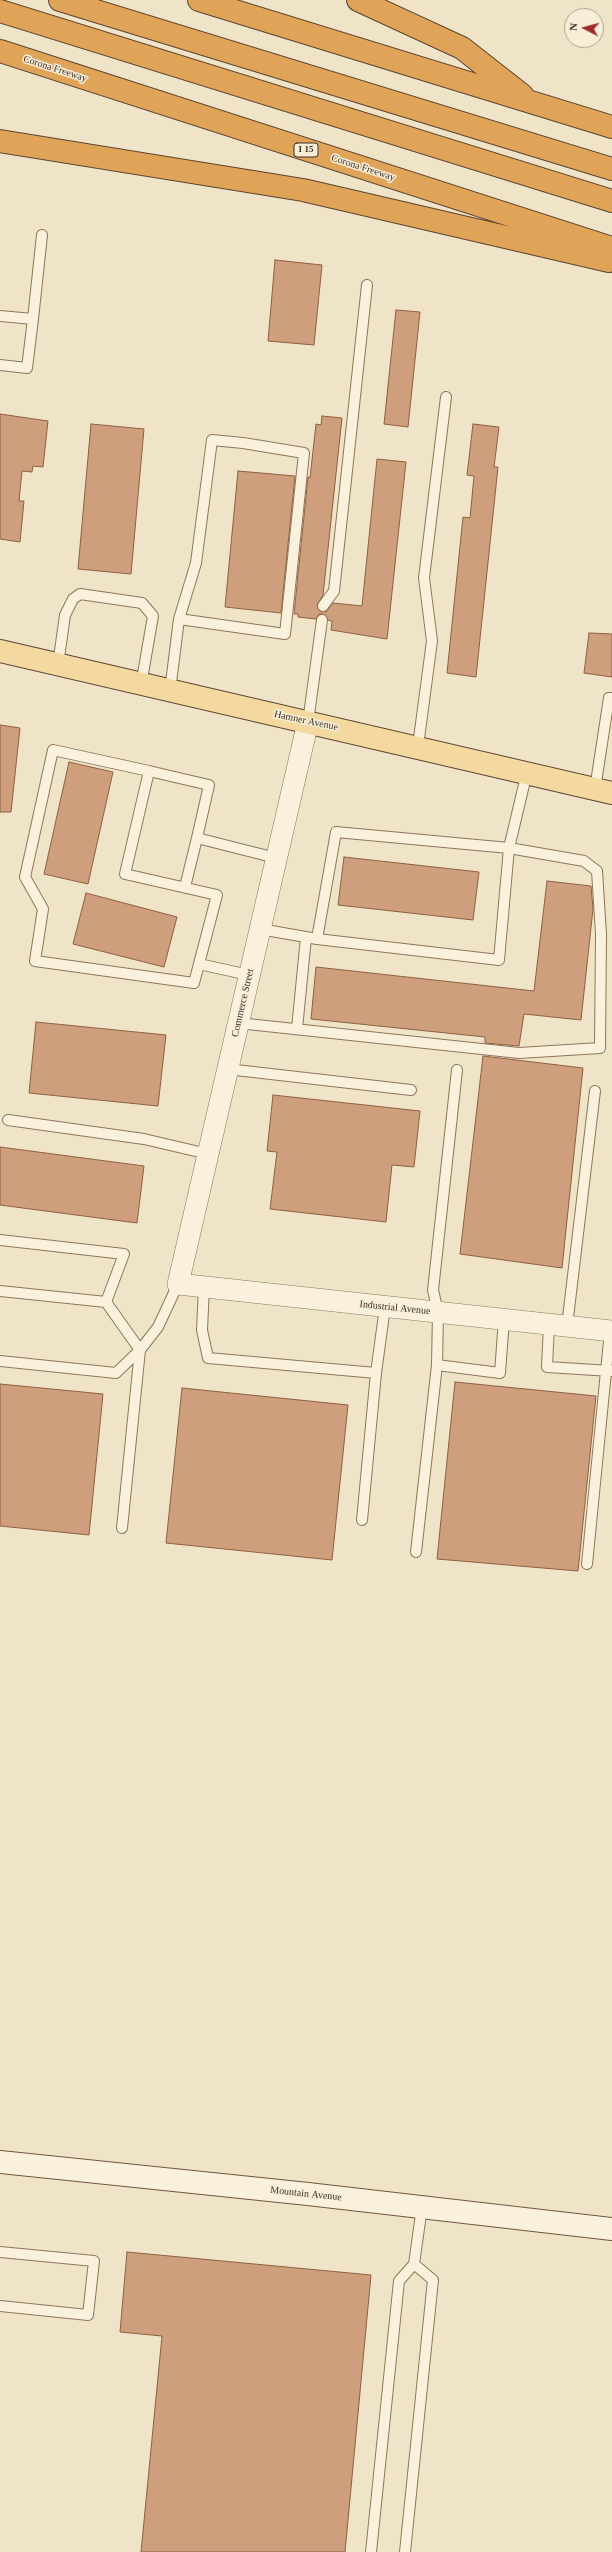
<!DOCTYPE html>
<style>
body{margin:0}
#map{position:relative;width:612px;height:2552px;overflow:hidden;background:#f0e4c8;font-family:"Times New Roman",serif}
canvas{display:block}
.north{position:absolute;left:564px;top:8px;width:40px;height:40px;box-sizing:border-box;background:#f7eed8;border:1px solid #ada18e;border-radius:50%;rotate:276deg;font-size:11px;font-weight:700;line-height:16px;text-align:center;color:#3d2e20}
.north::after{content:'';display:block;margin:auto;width:14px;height:18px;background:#9e2a2b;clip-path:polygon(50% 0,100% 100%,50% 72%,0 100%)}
</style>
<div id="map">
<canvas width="612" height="2552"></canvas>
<div class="north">N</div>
</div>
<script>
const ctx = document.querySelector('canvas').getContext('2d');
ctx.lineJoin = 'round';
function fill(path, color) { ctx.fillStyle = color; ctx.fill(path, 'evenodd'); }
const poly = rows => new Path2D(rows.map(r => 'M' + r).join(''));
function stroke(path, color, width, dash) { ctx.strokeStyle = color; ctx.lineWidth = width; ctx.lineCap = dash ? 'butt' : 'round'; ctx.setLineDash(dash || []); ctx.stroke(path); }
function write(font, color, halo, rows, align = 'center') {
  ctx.font = font + ' "Times New Roman",serif'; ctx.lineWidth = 3; ctx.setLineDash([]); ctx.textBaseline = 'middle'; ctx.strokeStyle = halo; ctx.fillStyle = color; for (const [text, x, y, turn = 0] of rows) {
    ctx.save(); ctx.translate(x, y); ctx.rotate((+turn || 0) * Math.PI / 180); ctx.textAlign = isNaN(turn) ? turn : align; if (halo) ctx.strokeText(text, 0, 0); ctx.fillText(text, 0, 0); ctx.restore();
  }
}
const building = poly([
 [275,260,322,265,314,345,268,341,275,260],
 [396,310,420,312,408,427,384,424,396,310],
 [0,414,48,421,43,467,33,466,32,472,22,471,19,501,24,501,20,542,0,539,0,414],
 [322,416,342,418,323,595,317,605,320,611,326,612,333,603,362,606,377,459,406,462,387,639,331,630,332,621,328,620,323,614,319,614,316,619,298,617,298,614,294,614,308,477,310,478,316,424,321,425,322,416],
 [91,424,144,429,131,574,78,569,91,424],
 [473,424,499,427,494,467,498,467,476,677,447,673,463,517,470,518,474,476,467,475,473,424],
 [238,471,295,476,281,613,225,607,238,471],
 [589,633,612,634,612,677,584,673,589,633],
 [0,725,20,728,11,812,0,812,0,725],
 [69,762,113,772,88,884,44,874,69,762],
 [344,857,479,872,473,920,338,905,344,857],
 [547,881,591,886,593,909,581,1020,524,1014,519,1046,485,1043,485,1037,311,1019,316,967,534,991,547,881],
 [86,893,177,917,164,967,73,944,86,893],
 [36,1022,166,1035,158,1106,29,1093,36,1022],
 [483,1056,583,1068,562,1268,460,1254,483,1056],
 [273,1095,420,1111,414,1167,392,1165,386,1222,270,1209,277,1152,267,1151,273,1095],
 [0,1147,144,1166,137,1223,0,1205,0,1147],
 [455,1382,596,1396,578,1571,437,1559,455,1382],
 [0,1384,103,1394,89,1535,0,1526,0,1384],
 [182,1388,348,1405,332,1560,166,1543,182,1388],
 [127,2252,371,2275,345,2552,141,2552,162,2336,120,2332,127,2252]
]);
fill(building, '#cf9f7d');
stroke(building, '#8d5f41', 1);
const service = poly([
 [0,316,33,319,42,235],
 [0,365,27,368,33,319],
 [323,606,334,591,367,285],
 [58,665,65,615,73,599,80,594,142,603,153,616,141,685],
 [170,691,179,619,196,563,212,440,243,443,304,453,285,634,179,619],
 [308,722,322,620],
 [418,746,432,641,424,578,446,397],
 [149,771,53,750,25,877,43,909,35,961,194,983,217,895,125,874,149,771,209,785,197,838,276,858],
 [595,789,609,698,612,698],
 [185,887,197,838],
 [260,929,317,939,336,832,509,848,527,772],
 [199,964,249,975],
 [238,1023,519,1053,600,1048,601,934,597,871,584,861,509,848,499,960,317,939],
 [297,1029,306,937],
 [227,1069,411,1090],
 [457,1070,433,1290,438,1312,437,1365,500,1373,504,1319],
 [8,1120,144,1139,208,1154],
 [0,1240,124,1254,106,1302],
 [204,1287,202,1330,208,1358,376,1373,385,1307],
 [0,1291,106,1302,140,1350,122,1528],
 [549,1324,547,1367,611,1371],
 [567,1326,595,1091],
 [0,1361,116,1373,140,1350,158,1327,178,1284],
 [362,1520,376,1373],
 [416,1552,437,1365],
 [587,1564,610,1331],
 [0,2252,94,2261,88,2315,0,2306],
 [371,2552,399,2281,414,2264,422,2207],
 [405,2552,433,2280,414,2264]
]);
const minor = poly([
 [308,722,178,1284,612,1331]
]);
const secondary = poly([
 [0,2162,308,2194,612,2229]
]);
const primary = poly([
 [0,651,612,793]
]);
const motorway = poly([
 [60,0,612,169],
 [199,0,612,127],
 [358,0,462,48,522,95],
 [0,11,612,201],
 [0,51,612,248],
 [0,141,303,190,609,261]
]);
stroke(service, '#8d765c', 12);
stroke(minor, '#8d765c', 22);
stroke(secondary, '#6f573f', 24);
stroke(primary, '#5b4430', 24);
stroke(motorway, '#5b4430', 24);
stroke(service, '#faf1dc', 10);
stroke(minor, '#faf1dc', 21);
stroke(secondary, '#faf1dc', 22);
stroke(primary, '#f3d9a0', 22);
stroke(motorway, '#e0a458', 22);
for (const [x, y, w] of [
 [306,150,24]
]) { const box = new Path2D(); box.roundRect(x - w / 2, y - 7, w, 14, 3); ctx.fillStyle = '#f7eed8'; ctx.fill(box); stroke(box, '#3d2e20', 1); }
write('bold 9px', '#3d2e20', null, [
 ["I 15",306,150]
]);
write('10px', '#3d2e20', '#f7eed8', [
 ["Corona Freeway",55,69,18],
 ["Corona Freeway",363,168,18],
 ["Hamner Avenue",306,721,12],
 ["Commerce Street",243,1003,-77],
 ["Industrial Avenue",395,1308,6],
 ["Mountain Avenue",306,2194,6]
]);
</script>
